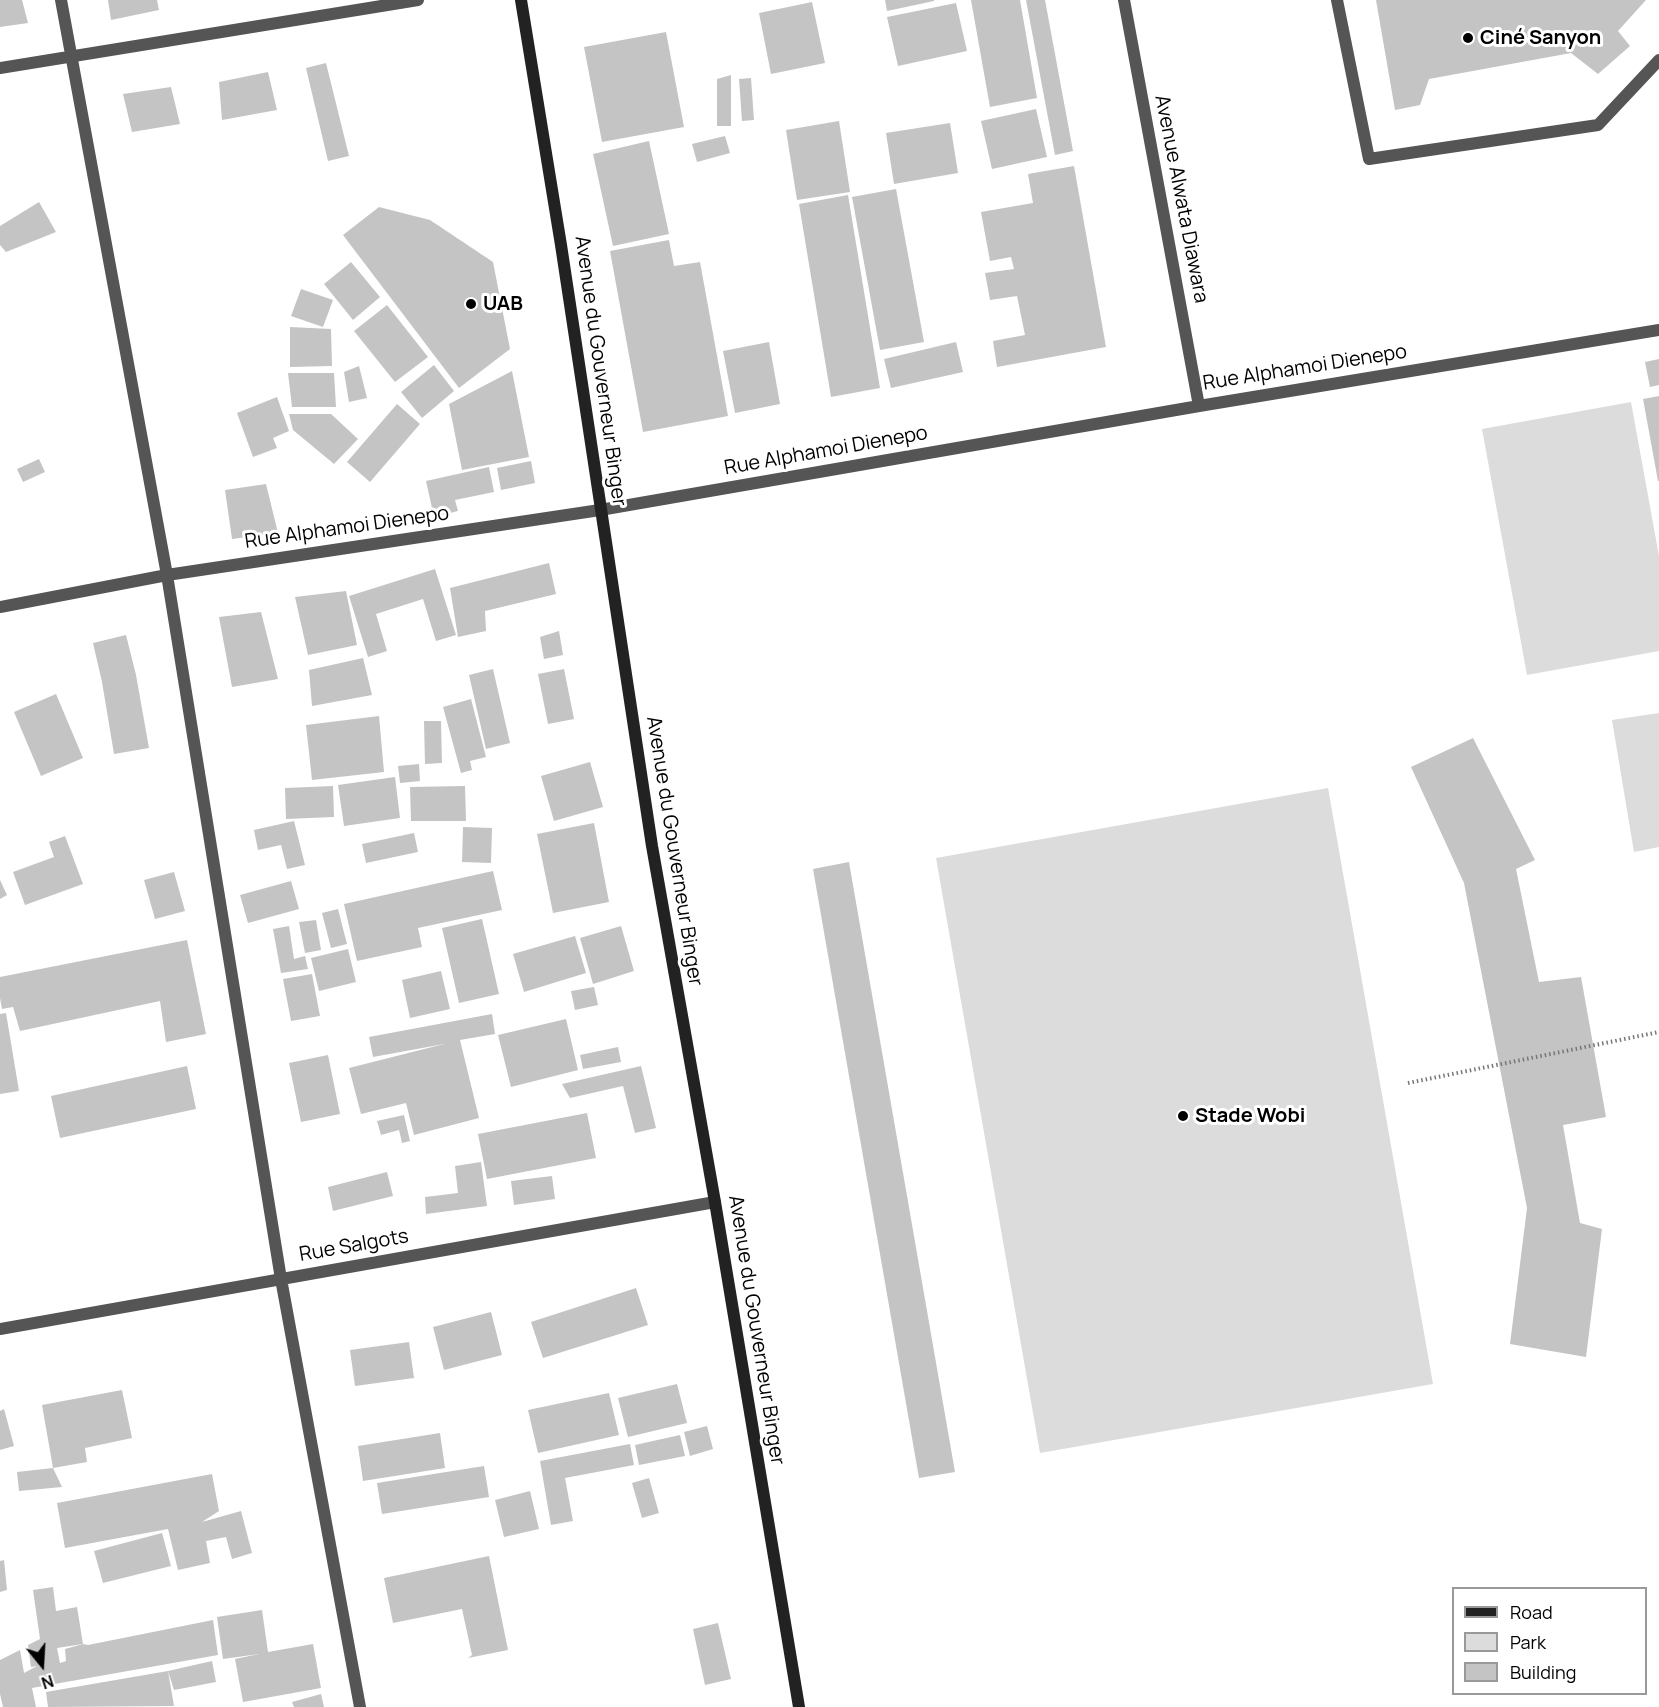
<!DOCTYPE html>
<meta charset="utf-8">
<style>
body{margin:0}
#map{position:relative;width:1659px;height:1707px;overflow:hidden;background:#fff;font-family:Manrope,sans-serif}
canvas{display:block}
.legend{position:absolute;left:1452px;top:1587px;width:195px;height:108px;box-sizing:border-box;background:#fff;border:2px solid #999;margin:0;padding:8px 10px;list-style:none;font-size:18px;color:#000}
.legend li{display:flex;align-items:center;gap:12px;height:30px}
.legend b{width:30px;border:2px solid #999}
.north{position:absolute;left:12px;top:1635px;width:60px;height:60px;-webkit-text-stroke:4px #fff;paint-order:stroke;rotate:162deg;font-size:16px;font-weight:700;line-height:24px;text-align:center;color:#000}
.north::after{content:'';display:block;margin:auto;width:21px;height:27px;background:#000;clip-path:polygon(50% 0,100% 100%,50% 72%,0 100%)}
</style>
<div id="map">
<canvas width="1659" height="1707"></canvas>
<ul class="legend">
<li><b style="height:8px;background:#222"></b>Road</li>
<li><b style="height:16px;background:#dcdcdc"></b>Park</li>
<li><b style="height:16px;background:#c4c4c4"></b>Building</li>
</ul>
<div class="north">N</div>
</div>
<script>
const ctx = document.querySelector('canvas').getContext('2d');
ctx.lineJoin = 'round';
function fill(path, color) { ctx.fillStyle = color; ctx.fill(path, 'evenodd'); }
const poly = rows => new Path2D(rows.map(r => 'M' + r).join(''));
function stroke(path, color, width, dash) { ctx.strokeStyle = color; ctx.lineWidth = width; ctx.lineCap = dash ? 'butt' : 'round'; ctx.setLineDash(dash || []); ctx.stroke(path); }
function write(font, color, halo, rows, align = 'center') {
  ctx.font = font + ' Manrope,sans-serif'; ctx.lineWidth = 6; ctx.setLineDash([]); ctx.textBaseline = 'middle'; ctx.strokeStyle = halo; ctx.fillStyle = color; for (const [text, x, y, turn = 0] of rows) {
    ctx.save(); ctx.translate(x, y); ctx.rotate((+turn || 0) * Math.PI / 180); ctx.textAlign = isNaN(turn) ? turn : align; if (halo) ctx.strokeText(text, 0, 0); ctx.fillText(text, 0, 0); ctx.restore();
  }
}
fill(poly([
 [1631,402,1659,556,1659,651,1527,675,1482,429],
 [1659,713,1659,847,1634,852,1612,720],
 [1328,788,1433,1384,1040,1453,936,858]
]), '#dcdcdc');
fill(poly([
 [0,0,22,0,28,23,0,27],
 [108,0,157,0,159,10,111,20],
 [885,0,934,0,934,1,887,11],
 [971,0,1020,0,1037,98,990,107],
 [1026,0,1045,0,1073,151,1055,155],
 [1376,0,1646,0,1618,31,1630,46,1598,74,1571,53,1429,79,1420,105,1395,110],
 [812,2,825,63,771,74,759,13],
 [956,3,967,51,898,66,887,17],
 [666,32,684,127,602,142,584,47],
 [326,63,349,156,328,161,306,68],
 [268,72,277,110,222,120,219,82],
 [731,75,731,126,717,126,717,79],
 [751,78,754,120,742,121,739,79],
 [171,87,180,124,132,132,123,94],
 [1036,109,1047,157,992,169,981,121],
 [839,121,850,192,797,200,786,130],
 [950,123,958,173,894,184,886,133],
 [725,136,730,153,697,162,692,144],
 [649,141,669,234,613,246,593,154],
 [1074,166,1106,347,997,367,993,341,1025,335,1017,296,990,300,985,273,1014,269,1011,257,990,261,981,212,1033,203,1028,174],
 [896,189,924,342,880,350,852,197],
 [848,195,880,388,831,397,799,204],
 [39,202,56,232,6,252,0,245,0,226],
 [379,207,430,220,493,262,510,349,459,388,343,235],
 [669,240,674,266,700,262,728,416,643,432,610,251],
 [351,262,380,297,353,320,324,284],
 [301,289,333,300,323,327,291,316],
 [387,305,428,357,395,382,354,331],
 [290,327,331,329,332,366,290,367],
 [769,342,780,404,735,413,723,351],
 [956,342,963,372,891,388,884,359],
 [1659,359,1659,385,1650,387,1645,362],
 [434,365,454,391,422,418,401,392],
 [359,366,367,398,349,402,344,372],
 [512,371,529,457,462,470,449,404],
 [288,373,334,373,336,407,292,407],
 [1659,396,1659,481,1658,481,1643,399],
 [277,397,289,431,273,438,277,448,253,457,237,413],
 [397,404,420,424,370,482,347,462],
 [289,414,331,414,358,439,334,464,293,430],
 [39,459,45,472,23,482,17,469],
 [531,461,535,483,501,490,497,468],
 [489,467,494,492,455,500,458,511,434,517,426,481],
 [266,484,278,533,232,539,225,490],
 [549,563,556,594,485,611,486,631,458,637,450,588],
 [435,569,456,635,436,641,423,599,376,614,387,651,368,657,349,596],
 [346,591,357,645,308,655,295,597],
 [261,612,278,679,232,687,219,617],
 [559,631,563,655,544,659,540,637],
 [126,635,136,675,149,748,114,754,102,682,93,643],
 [363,658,372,695,312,706,309,670],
 [493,669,510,743,486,749,469,675],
 [564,669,574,719,548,724,538,674],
 [56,694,83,758,41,776,14,712],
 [471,699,486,757,470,761,472,770,461,773,443,707],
 [379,716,384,772,312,780,306,725],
 [424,721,441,721,442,763,425,764],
 [1473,738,1535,860,1516,869,1539,982,1581,977,1606,1117,1563,1125,1580,1223,1602,1229,1586,1357,1510,1344,1527,1208,1464,883,1411,767],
 [590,762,603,807,554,821,541,776],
 [419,764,420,781,400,783,398,766],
 [395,777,400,818,344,826,338,785],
 [333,786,334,817,286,819,285,788],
 [465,786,466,821,411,821,410,787],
 [294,821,305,865,287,869,281,845,258,850,254,830],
 [594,823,609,902,553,913,537,834],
 [463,827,492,828,491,863,462,862],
 [414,833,418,852,366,863,362,844],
 [65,836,83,884,25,905,13,872,54,857,49,842],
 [849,862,955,1472,919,1478,813,869],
 [493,871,502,910,418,928,422,947,357,961,344,904],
 [174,872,185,911,155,919,144,880],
 [0,880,7,895,0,899],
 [291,881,299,909,248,923,240,895],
 [338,909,347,944,331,948,322,913],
 [482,919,499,994,459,1003,442,928],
 [316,920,321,950,305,953,299,922],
 [289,926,294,959,305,956,308,969,281,973,273,929],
 [621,926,634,971,593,984,580,938],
 [575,936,586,973,524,992,513,954],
 [187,940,206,1034,166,1042,160,1001,20,1031,13,1007,2,1009,0,998,0,977],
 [348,949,356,982,319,991,311,958],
 [441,971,450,1009,410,1018,402,980],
 [312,974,320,1016,291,1021,283,979],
 [594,987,598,1005,575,1010,571,991],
 [6,1013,19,1091,0,1094,0,1014],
 [492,1014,495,1034,460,1040,479,1118,414,1135,406,1103,361,1114,349,1068,444,1044,373,1057,369,1037],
 [566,1019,578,1070,511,1087,498,1035],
 [618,1047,621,1062,583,1069,580,1055],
 [328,1055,340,1114,301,1122,289,1063],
 [187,1066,196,1109,60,1138,51,1096],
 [641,1066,656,1128,635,1133,623,1086,570,1098,562,1084],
 [587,1113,596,1158,487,1179,478,1134],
 [404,1115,410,1141,402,1143,399,1130,381,1135,377,1121],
 [481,1162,487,1206,426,1214,425,1197,458,1193,455,1166],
 [387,1172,393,1196,333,1211,328,1187],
 [552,1176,555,1199,514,1205,511,1181],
 [636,1288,648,1325,543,1358,531,1322],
 [491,1312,502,1355,444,1370,433,1327],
 [409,1342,414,1378,355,1386,350,1350],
 [677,1384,687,1423,628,1437,618,1398],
 [122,1390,132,1438,85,1448,87,1462,53,1468,42,1405],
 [609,1393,619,1435,538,1453,528,1410],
 [4,1409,14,1446,0,1450,0,1411],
 [707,1426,713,1449,690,1456,684,1432],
 [440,1433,445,1468,363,1481,358,1446],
 [680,1435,685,1456,639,1465,635,1445],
 [630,1444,634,1465,565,1478,573,1521,551,1525,540,1461],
 [484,1466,489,1497,382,1514,377,1483],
 [53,1468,62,1487,19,1491,17,1472],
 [212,1474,219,1511,202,1522,241,1511,252,1553,232,1559,226,1537,206,1541,210,1563,178,1570,168,1529,65,1548,57,1503],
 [649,1478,659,1513,642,1518,632,1483],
 [530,1491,539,1529,504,1537,495,1500],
 [162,1533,171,1566,103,1583,94,1551],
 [489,1556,508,1650,468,1658,472,1655,462,1609,393,1623,384,1578],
 [4,1560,7,1590,0,1592,0,1561],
 [53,1587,56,1611,77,1607,83,1644,88,1645,213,1620,218,1655,32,1688,36,1707,3,1707,0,1694,0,1660,20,1650,24,1673,37,1666,31,1667,28,1645,40,1639,33,1590],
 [83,1644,65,1649,66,1661,60,1663,57,1648],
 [262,1610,268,1652,313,1644,321,1688,243,1702,235,1659,259,1654,223,1659,217,1617],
 [718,1623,731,1679,705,1685,693,1629],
 [212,1661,216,1682,174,1690,168,1671],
 [168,1671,174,1706,48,1707,46,1692],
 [321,1694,324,1707,294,1707,292,1702]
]), '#c4c4c4');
stroke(poly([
 [1408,1083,1659,1032]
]), '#777', 4, [1.5, 3]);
stroke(poly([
 [1337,0,1369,159,1598,125,1659,60]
]), '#555', 12);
stroke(poly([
 [61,0,167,575,281,1279,360,1707],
 [1124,0,1199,406],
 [0,68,418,0],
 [0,607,167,575,600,510,1199,406,1659,330],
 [0,1329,715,1202]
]), '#555', 12);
stroke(poly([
 [521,0,561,245,652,846,715,1202,799,1707]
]), '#222', 12);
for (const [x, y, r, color] of [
 [1468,38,6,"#000"],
 [471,304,6,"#000"],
 [1183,1116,6,"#000"]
]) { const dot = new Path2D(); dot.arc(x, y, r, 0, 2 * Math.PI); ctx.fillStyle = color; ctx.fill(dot); stroke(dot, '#fff', 2); }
write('bold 20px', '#000', '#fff', [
 ["Ciné Sanyon",1480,38],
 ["UAB",483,304],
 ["Stade Wobi",1195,1116]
], 'left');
write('20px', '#000', '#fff', [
 ["Avenue Alwata Diawara",1181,199,79],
 ["Rue Alphamoi Dienepo",1305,368,-9],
 ["Avenue du Gouverneur Binger",600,371,82],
 ["Rue Alphamoi Dienepo",826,451,-10],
 ["Rue Alphamoi Dienepo",347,528,-8],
 ["Avenue du Gouverneur Binger",674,851,81],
 ["Rue Salgots",354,1246,-10],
 ["Avenue du Gouverneur Binger",756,1330,81]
]);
</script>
